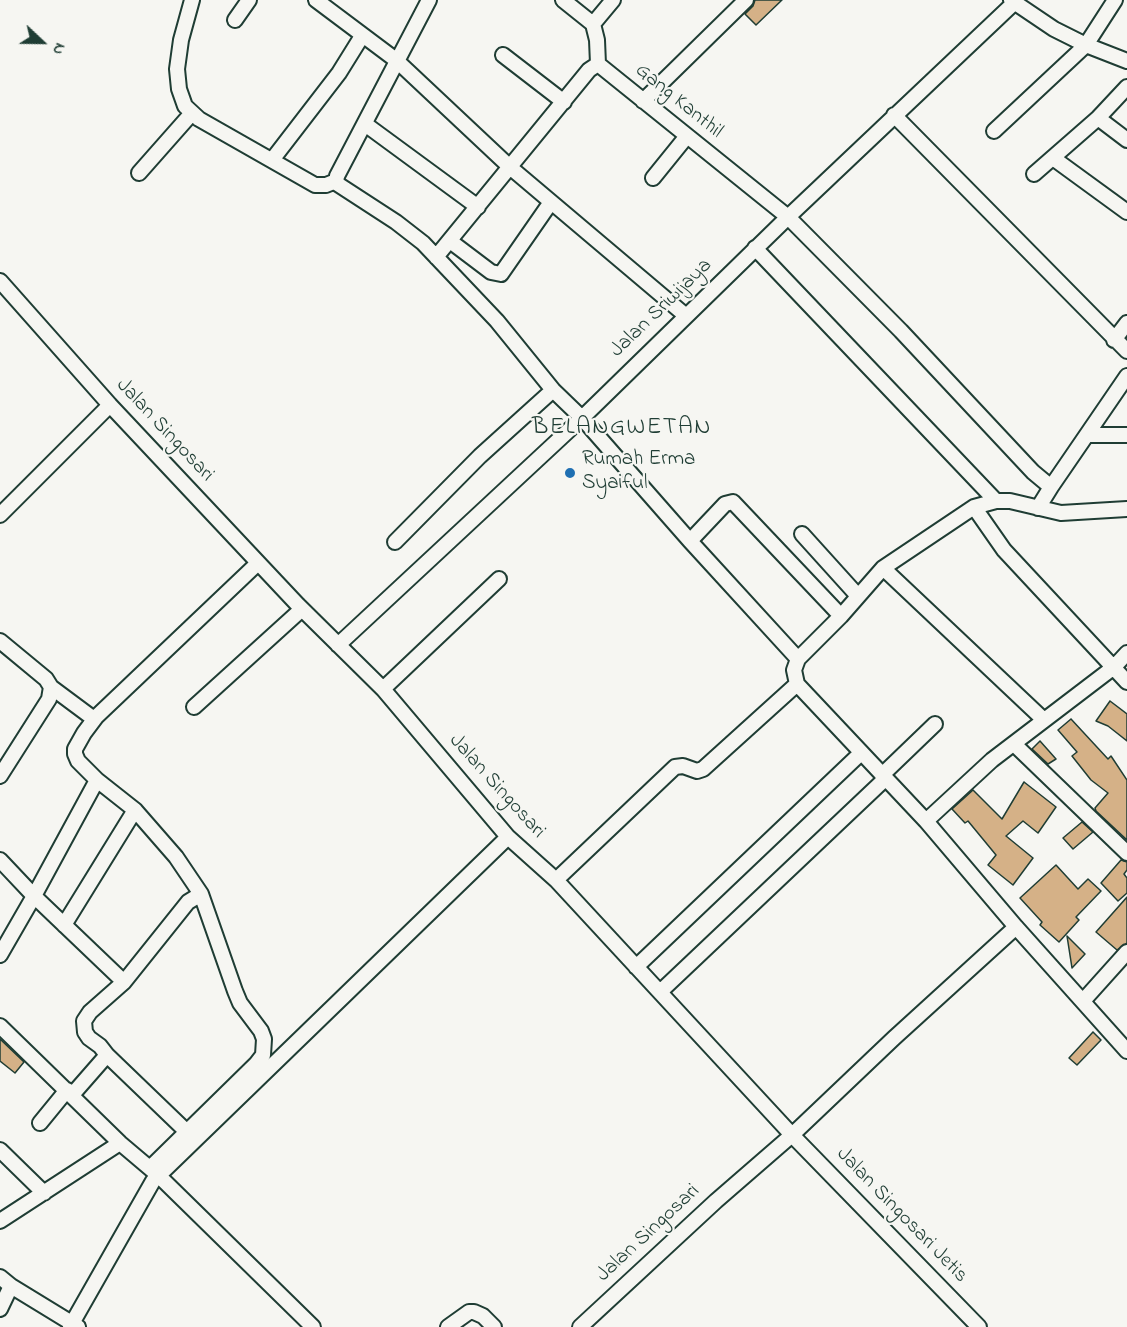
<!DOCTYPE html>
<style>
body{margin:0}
#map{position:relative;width:1127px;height:1327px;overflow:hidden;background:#f6f6f2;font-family:"Indie Flower",sans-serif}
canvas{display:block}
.north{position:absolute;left:12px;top:12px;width:60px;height:60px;-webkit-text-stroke:4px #f6f6f2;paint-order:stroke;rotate:112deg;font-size:16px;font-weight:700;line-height:24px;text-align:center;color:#1f3d34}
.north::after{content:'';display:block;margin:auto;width:21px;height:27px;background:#1f3d34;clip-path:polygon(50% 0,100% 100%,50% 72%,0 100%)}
</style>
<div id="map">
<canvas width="1127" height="1327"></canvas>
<div class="north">N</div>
</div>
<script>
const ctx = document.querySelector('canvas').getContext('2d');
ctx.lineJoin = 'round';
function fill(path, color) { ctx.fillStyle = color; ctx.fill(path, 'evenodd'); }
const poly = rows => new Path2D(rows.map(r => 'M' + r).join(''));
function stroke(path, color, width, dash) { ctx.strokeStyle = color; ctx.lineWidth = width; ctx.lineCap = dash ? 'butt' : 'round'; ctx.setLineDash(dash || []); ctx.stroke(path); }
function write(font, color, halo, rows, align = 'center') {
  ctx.font = font + ' "Indie Flower",sans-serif'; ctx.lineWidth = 4.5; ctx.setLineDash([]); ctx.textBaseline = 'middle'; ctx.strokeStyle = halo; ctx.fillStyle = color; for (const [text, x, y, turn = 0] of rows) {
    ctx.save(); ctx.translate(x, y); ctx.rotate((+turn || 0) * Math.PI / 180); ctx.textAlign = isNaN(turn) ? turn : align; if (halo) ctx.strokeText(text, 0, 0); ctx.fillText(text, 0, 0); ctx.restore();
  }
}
const building = poly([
 [755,0,782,0,756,25,745,14,753,6,755,0],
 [1110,701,1127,714,1127,741,1108,726,1096,721,1110,701],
 [1071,719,1108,759,1111,756,1127,780,1127,840,1096,811,1095,808,1108,793,1091,780,1072,756,1077,752,1058,730,1071,719],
 [1040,741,1056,759,1048,764,1032,749,1040,741],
 [1024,782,1056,807,1038,833,1023,821,1006,836,1033,858,1013,885,988,865,996,855,968,821,965,823,952,809,973,790,1002,819,1024,782],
 [1082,822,1093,832,1073,849,1063,838,1082,822],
 [1121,860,1127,862,1127,870,1124,874,1127,878,1127,893,1118,901,1101,883,1121,860],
 [1056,865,1078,889,1088,879,1101,891,1076,917,1079,920,1059,942,1040,925,1042,922,1020,898,1056,865],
 [1127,897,1127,943,1117,950,1096,932,1127,897],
 [1067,936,1085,954,1072,968,1067,936],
 [1093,1032,1101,1040,1077,1065,1069,1058,1093,1032],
 [0,1039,24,1062,15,1073,0,1061,0,1039]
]);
fill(building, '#d5b187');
stroke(building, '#1f3d34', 1.5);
const minor = poly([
 [192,0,181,40,177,69,179,89,185,106,199,119,315,185,326,185,336,181],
 [316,0,396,60,511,168,685,315],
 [429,0,337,176,336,183,396,222,423,243,497,321,553,390,582,418,690,541,798,659,794,670,797,684,926,821,1016,927,1127,1051],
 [563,0,593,24],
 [1011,0,1054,29,1086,45,1127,61],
 [235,20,249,0],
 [593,24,597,40,598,64,788,217,901,331,1033,472,1051,487,1038,508],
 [593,24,613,0],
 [503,55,564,102],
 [643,101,746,0],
 [894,115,1127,351],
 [1098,118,1127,140],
 [365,124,478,207],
 [994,131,1086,45,1115,0],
 [1053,158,1127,212],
 [272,160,339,73,362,36],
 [139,173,192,113],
 [1034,174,1098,118,1127,87],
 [653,178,687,136],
 [450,241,491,272,501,274,551,202],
 [755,248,996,501],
 [436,257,589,70,598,64],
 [0,281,110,405,298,605,383,689,508,837,556,880,792,1135,979,1327],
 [1114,340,1127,323],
 [1088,435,1127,435],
 [1051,487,1127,376],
 [974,507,1004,550,1127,682],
 [0,515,110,405],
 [802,534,858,596],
 [690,541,725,504,733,502,841,616],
 [395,542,480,456,553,390],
 [883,568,1044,720],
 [0,641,46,679,51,687,49,699,0,776],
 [338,645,582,418,788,217,1014,3],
 [798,659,841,616,883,568,974,507,996,501,1010,501,1061,513,1127,509],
 [51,687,94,719],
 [383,689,499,579],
 [194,707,302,609],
 [1014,744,1127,853],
 [882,775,935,724],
 [926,821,992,760,1114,667,1127,653],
 [0,860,34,896,124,982],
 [556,880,675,767,683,766,697,771,703,769,797,684],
 [64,925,135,810],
 [0,955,34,896,97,780],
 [636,967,861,753],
 [660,992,885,779],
 [1083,1001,1127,952],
 [0,1026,120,1143,159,1176,313,1327],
 [107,1055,186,1131],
 [72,1095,107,1055,100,1046,89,1038,85,1032,84,1021,90,1012,124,982,188,902,201,894,176,857,135,810,97,780,78,761,75,754,75,749,84,733,96,717,258,563],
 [40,1123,67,1090],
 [0,1150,44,1193],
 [150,1168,256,1064,263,1055,264,1039,261,1031,240,1003,235,991,201,894],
 [0,1221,120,1143],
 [0,1277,11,1286,78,1327],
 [0,1309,11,1286],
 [70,1327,153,1181,508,837],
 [448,1327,469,1312,474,1312,483,1316,494,1327],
 [580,1327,716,1201,792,1135,894,1038,1016,927]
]);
stroke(minor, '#1f3d34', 18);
stroke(minor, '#f6f6f2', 14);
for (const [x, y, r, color] of [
 [570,473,6,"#1f6fb2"]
]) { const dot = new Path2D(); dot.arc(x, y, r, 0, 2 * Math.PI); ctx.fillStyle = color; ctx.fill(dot); stroke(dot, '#f6f6f2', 2); }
write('21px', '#1f3d34', '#f6f6f2', [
 ["Gang Kanthil",678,102,39],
 ["Jalan Sriwijaya",662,309,-44],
 ["Jalan Singosari",164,431,47],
 ["Jalan Singosari",496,787,48],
 ["Jalan Singosari Jetis",901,1216,46],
 ["Jalan Singosari",649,1234,-43]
]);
write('21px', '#1f3d34', '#f6f6f2', [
 ["Rumah Erma",582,461],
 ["Syaiful",582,485]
], 'left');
ctx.letterSpacing = '1.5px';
write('24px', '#1f3d34', '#f6f6f2', [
 ["BELANGWETAN",622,429]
]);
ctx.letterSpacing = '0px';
</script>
